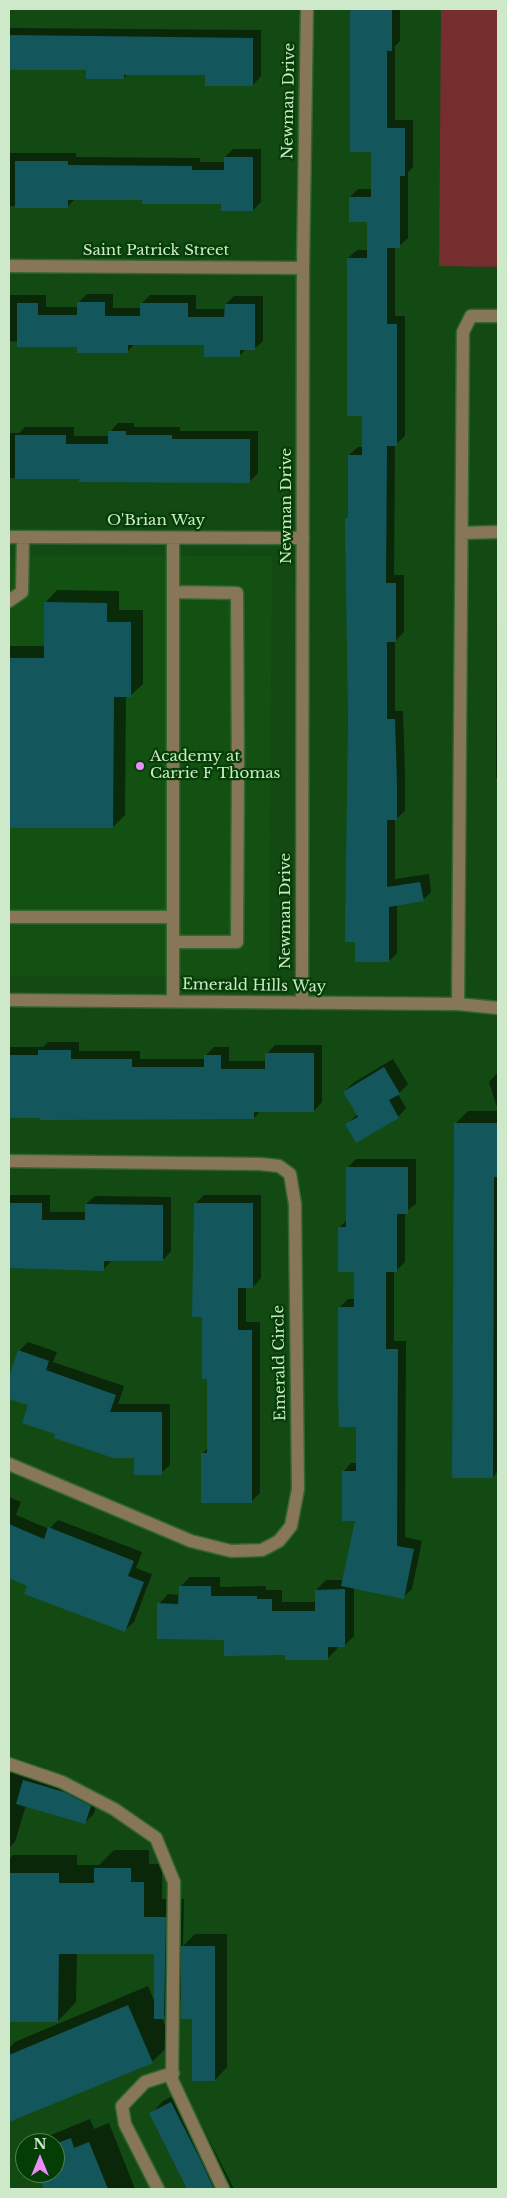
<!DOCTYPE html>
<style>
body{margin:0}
#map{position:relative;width:507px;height:2198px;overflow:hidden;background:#134912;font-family:"Libre Baskerville",serif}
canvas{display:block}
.frame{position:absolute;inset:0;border:10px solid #cde9ca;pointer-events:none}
.north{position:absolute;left:15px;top:2133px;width:50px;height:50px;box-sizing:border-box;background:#043e05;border:1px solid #548254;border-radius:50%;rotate:0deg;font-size:14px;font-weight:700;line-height:20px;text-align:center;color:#cde9ca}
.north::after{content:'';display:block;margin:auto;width:18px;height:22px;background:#ed8cf9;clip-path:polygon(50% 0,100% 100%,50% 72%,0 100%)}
</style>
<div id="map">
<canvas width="507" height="2198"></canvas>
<div class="frame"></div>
<div class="north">N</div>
</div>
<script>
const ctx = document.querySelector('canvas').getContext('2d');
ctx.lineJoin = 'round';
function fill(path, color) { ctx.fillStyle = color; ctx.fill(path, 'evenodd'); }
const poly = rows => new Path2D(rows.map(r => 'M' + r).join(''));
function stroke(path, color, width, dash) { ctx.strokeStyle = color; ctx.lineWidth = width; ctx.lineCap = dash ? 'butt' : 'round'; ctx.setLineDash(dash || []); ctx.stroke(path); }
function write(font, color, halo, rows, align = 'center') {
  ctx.font = font + ' "Libre Baskerville",serif'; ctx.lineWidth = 4.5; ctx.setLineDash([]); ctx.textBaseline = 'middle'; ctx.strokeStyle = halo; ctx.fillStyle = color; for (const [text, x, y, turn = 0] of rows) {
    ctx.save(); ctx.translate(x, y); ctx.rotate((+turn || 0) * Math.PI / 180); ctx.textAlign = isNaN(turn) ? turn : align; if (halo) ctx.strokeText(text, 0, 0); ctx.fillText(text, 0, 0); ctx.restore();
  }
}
fill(poly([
 [9,555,272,556,269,977,9,976]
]), '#135112');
fill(poly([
 [441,9,498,9,498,267,439,266]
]), '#752d2d');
fill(poly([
 [351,9,400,9,400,41,395,46,395,120,413,120,413,167,408,172,408,238,399,246,395,246,395,316,405,316,405,436,395,445,394,575,404,575,404,632,395,641,395,711,403,711,405,775,405,811,395,820,395,879,429,874,431,892,423,900,397,904,397,953,389,961,349,719,347,519,349,516,349,455,358,447,364,447,364,415,348,258,357,250,368,250,368,221,350,197,358,189,372,189,372,150,351,150],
 [9,28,261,30,261,76,253,85,206,74,128,74,124,78,88,69,9,69],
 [233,149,261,149,261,202,253,210,223,203,143,198,76,198,67,207,9,206,9,153,76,153,76,157,200,158,200,162,225,162,225,157],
 [87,294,113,294,113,308,141,308,141,304,150,295,196,295,196,309,226,309,226,304,234,296,263,296,263,341,254,349,246,349,239,356,205,344,135,344,127,352,78,346,9,341,9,295,46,295,46,307,78,307,78,303],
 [118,423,134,423,134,427,180,427,180,431,258,431,258,473,249,482,9,478,9,433,19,433,25,427,74,427,74,436,110,436,110,432],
 [498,566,498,778,496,778,497,567],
 [57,590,119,591,119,610,143,610,143,684,130,696,126,696,125,815,113,827,9,827,9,646,45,646,45,603],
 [48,1042,79,1042,79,1051,140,1051,140,1059,206,1059,206,1055,214,1047,229,1047,229,1061,267,1061,267,1054,275,1045,322,1045,322,1102,314,1111,260,1111,254,1118,9,1117,9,1047,43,1047],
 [393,1059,408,1084,398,1094,406,1108,398,1117,346,1125,358,1114,344,1092,353,1083],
 [498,1072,498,1110,489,1082],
 [468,1111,498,1111,498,1471,493,1477,455,1124],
 [356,1159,416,1159,416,1204,405,1212,405,1262,397,1270,394,1270,394,1341,406,1341,405,1537,422,1541,412,1589,403,1597,354,1587,354,1636,344,1646,337,1646,337,1649,327,1659,286,1654,225,1639,159,1604,168,1594,180,1595,180,1587,190,1577,220,1577,220,1587,266,1586,266,1590,282,1590,282,1602,316,1602,316,1590,326,1580,344,1580,357,1519,343,1472,351,1463,357,1463,357,1426,340,1307,348,1299,355,1299,355,1270,339,1228,348,1219,348,1167],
 [9,1195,50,1195,50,1212,86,1212,86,1204,95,1196,171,1197,171,1251,163,1260,112,1260,103,1270,9,1267],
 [204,1195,261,1195,261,1278,253,1287,246,1287,246,1322,260,1322,260,1493,252,1501,202,1454,209,1447,209,1378,195,1204],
 [28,1342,57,1352,53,1362,124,1386,118,1404,170,1404,170,1465,161,1473,135,1457,57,1433,29,1405,9,1398,9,1381,19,1351],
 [9,1497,21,1502,16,1515,49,1529,58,1520,142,1552,136,1568,152,1574,134,1622,125,1630,9,1577],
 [9,1768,98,1797,94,1814,85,1822,26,1805,15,1842,9,1848],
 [114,1850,149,1850,149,1864,162,1864,162,1899,184,1899,183,1946,195,1934,227,1934,227,2067,215,2080,193,2018,182,2000,162,2018,172,2042,152,2062,9,2121,9,2048,15,2042,148,1986,155,2003,155,1953,77,1952,76,2002,58,2021,9,2021,9,1859,13,1855,77,1855,77,1865,99,1865],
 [184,2091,234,2189,188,2189,151,2114,163,2101],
 [90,2119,94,2129,109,2123,135,2189,45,2189,39,2173,55,2173,55,2143,43,2143,51,2135]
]), '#0007');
fill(poly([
 [350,9,392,9,392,51,387,51,387,128,405,128,405,176,400,176,400,248,387,248,387,324,397,324,397,446,387,446,386,583,396,583,396,642,387,642,387,719,395,719,397,784,397,820,387,820,387,887,420,882,424,901,389,907,389,962,355,962,355,942,345,942,348,719,345,518,348,518,348,455,362,455,362,416,347,416,347,258,367,258,367,222,349,222,349,197,371,197,371,152,350,152],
 [9,35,253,38,253,86,205,86,205,75,124,75,124,79,86,79,86,70,9,70],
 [224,157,253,157,253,211,221,211,221,204,142,204,142,200,68,200,68,208,15,208,15,161,68,161,68,165,192,166,192,170,224,170],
 [77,302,105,302,105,316,140,316,140,303,188,303,188,317,224,317,225,304,255,304,255,350,240,350,240,357,204,357,204,345,128,345,128,353,77,353,77,347,17,347,17,303,38,303,38,315,77,315],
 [108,431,126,431,126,435,172,435,172,439,250,439,250,483,79,482,79,479,15,479,15,435,66,435,66,444,108,444],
 [44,602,107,603,107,622,131,622,131,697,114,697,113,828,9,828,9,658,44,658],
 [38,1050,71,1050,71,1059,132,1059,132,1067,204,1067,204,1055,221,1055,221,1069,265,1069,265,1053,314,1053,314,1112,254,1112,254,1119,40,1120,40,1118,9,1118,9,1055,38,1055],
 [384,1067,400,1094,389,1100,399,1118,356,1143,345,1124,358,1117,343,1092],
 [454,1123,498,1123,498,1177,494,1177,493,1478,452,1478],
 [346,1167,408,1167,408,1214,397,1214,397,1272,386,1272,386,1349,398,1349,397,1546,414,1549,404,1599,341,1586,355,1521,342,1521,342,1471,356,1471,356,1427,339,1427,338,1396,338,1307,354,1307,354,1272,338,1272,338,1227,346,1227],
 [10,1203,42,1203,42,1220,85,1220,85,1204,163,1205,163,1261,104,1261,104,1271,9,1268],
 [194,1203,253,1203,253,1288,238,1288,238,1330,252,1330,252,1503,201,1503,201,1453,207,1453,207,1379,202,1379,202,1317,192,1317],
 [18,1350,49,1361,46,1370,116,1395,110,1412,162,1412,162,1475,134,1475,134,1458,113,1458,54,1438,55,1434,22,1423,28,1405,9,1399,9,1377],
 [9,1524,44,1539,48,1527,134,1561,128,1576,144,1582,125,1632,24,1594,27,1586,9,1578],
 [179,1586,211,1586,211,1596,257,1596,257,1599,272,1599,272,1611,315,1611,315,1590,345,1589,345,1647,328,1647,328,1660,285,1660,285,1655,224,1656,224,1640,157,1639,157,1603,178,1604],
 [23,1780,64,1792,91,1806,85,1824,16,1804],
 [94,1868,131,1868,131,1882,144,1882,144,1917,166,1917,164,2019,154,2019,154,1954,59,1954,58,2022,9,2022,9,1873,59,1873,59,1883,94,1883],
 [181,1946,215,1946,215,2081,192,2081,192,2019,181,2019],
 [128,2005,153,2063,9,2122,9,2055],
 [171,2102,200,2159,214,2189,187,2189,149,2113],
 [71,2138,74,2148,89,2142,108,2189,44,2189,37,2173,55,2173,55,2144]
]), '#13575d');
const minor = poly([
 [9,266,303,268],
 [462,533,498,532],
 [9,537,303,538],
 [173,538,173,1001],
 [173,592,237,593,238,774,237,942,173,942],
 [9,601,22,592,23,537],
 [9,917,173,917],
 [9,1000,458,1004,498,1008],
 [302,1003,303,268,307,9],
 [458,1004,463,332,471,316,498,316],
 [9,1161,260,1164,279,1166,290,1174,295,1204,298,1489,291,1526,279,1541,262,1550,231,1551,191,1541,9,1464],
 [9,1764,62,1782,114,1809,156,1838,174,1882,172,2080,223,2189],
 [158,2189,125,2124,122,2106,145,2082,173,2073]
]);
stroke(minor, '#346633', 15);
stroke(minor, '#877658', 12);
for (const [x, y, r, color] of [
 [140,766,5,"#ed8cf9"]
]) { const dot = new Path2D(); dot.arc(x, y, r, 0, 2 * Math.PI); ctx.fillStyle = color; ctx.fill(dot); stroke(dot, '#043e05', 2); }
write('15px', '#cde9ca', '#043e05', [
 ["Newman Drive",289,101,-89],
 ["Saint Patrick Street",156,251],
 ["Newman Drive",287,506,-90],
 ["O'Brian Way",156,521],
 ["Newman Drive",286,911,-90],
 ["Emerald Hills Way",254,986,1],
 ["Emerald Circle",280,1363,-91]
]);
write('15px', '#cde9ca', '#043e05', [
 ["Academy at",150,757],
 ["Carrie F Thomas",150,774]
], 'left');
</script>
